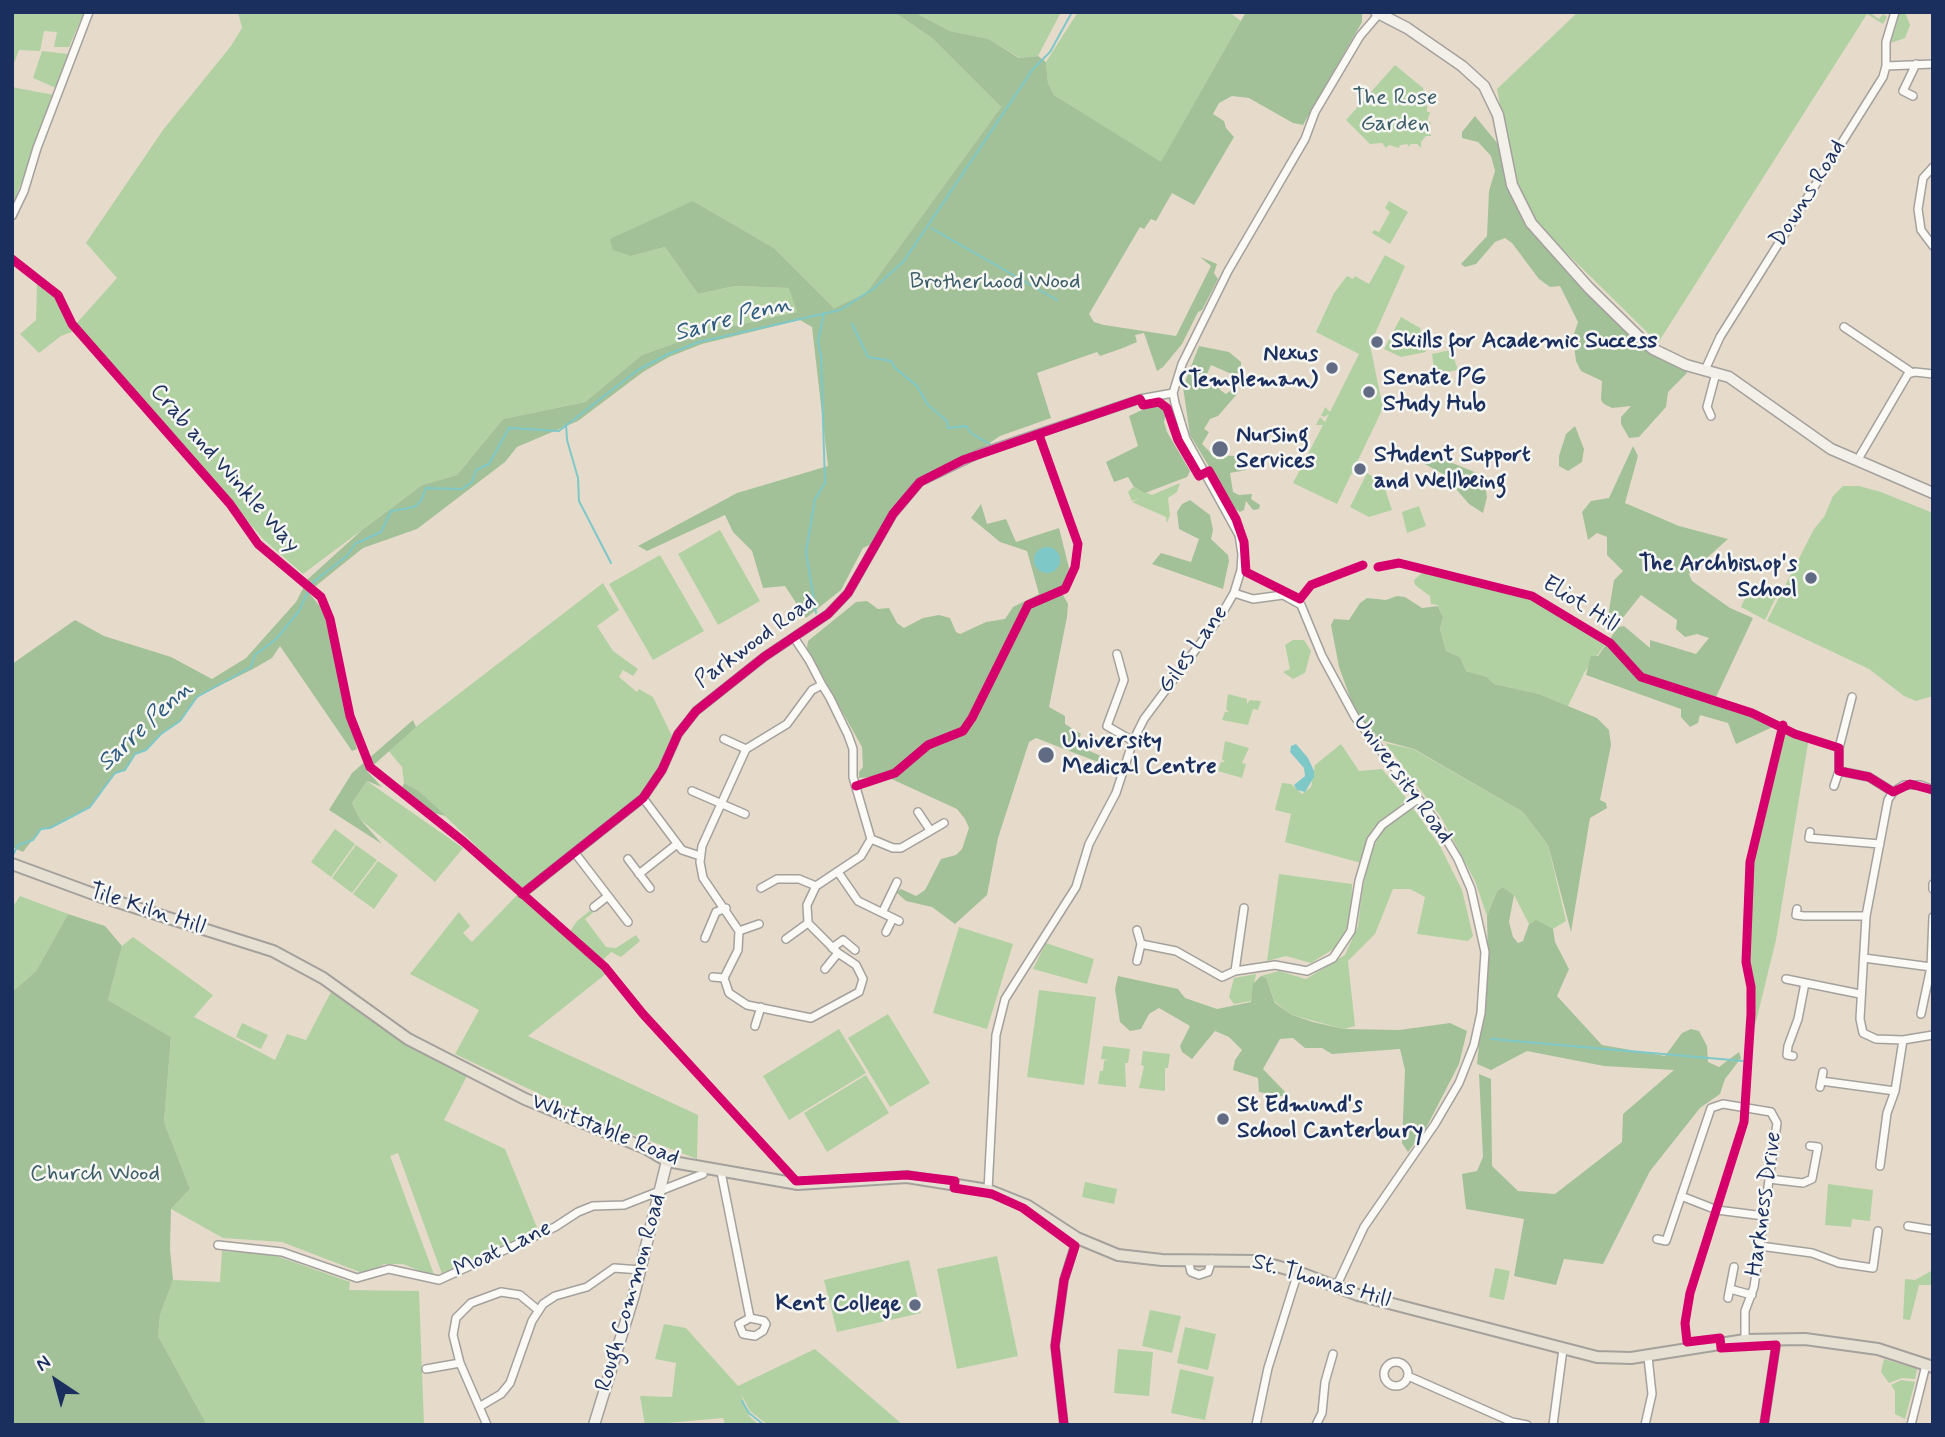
<!DOCTYPE html>
<style>
body{margin:0}
#map{position:relative;width:1945px;height:1437px;overflow:hidden;background:#e6dbcb;font-family:Mynerve,sans-serif}
canvas{display:block}
.frame{position:absolute;inset:0;border:14px solid #1b2f5e;pointer-events:none}
.north{position:absolute;left:21px;top:1346px;width:70px;height:70px;-webkit-text-stroke:5px #f6f6f2;paint-order:stroke;rotate:324deg;font-size:19px;font-weight:700;line-height:28px;text-align:center;color:#1b2f5e}
.north::after{content:'';display:block;margin:auto;width:24px;height:32px;background:#1b2f5e;clip-path:polygon(50% 0,100% 100%,50% 72%,0 100%)}
</style>
<div id="map">
<canvas width="1945" height="1437"></canvas>
<div class="frame"></div>
<div class="north">N</div>
</div>
<script>
const ctx = document.querySelector('canvas').getContext('2d');
ctx.lineJoin = 'round';
function fill(path, color) { ctx.fillStyle = color; ctx.fill(path, 'evenodd'); }
const poly = rows => new Path2D(rows.map(r => 'M' + r).join(''));
function stroke(path, color, width, dash) { ctx.strokeStyle = color; ctx.lineWidth = width; ctx.lineCap = dash ? 'butt' : 'round'; ctx.setLineDash(dash || []); ctx.stroke(path); }
function write(font, color, halo, rows, align = 'center') {
  ctx.font = font + ' Mynerve,sans-serif'; ctx.lineWidth = 5; ctx.setLineDash([]); ctx.textBaseline = 'middle'; ctx.strokeStyle = halo; ctx.fillStyle = color; for (const [text, x, y, turn = 0] of rows) {
    ctx.save(); ctx.translate(x, y); ctx.rotate((+turn || 0) * Math.PI / 180); ctx.textAlign = isNaN(turn) ? turn : align; if (halo) ctx.strokeText(text, 0, 0); ctx.fillText(text, 0, 0); ctx.restore();
  }
}
fill(poly([
 [12,12,84,12,69,47,54,47,57,32,44,31,40,51,19,50,12,69],
 [238,12,894,12,932,38,1001,107,866,293,834,308,774,248,693,201,631,256,665,247,698,294,735,286,790,288,797,312,706,332,642,355,585,402,503,419,457,475,422,485,303,574,264,540,75,325,117,278,86,243,163,130,231,46,242,28],
 [914,12,1061,12,1038,56,1020,58,989,39,950,31],
 [1078,12,1229,12,1241,21,1161,163,1054,95,1048,83,1046,62],
 [1578,12,1869,12,1879,19,1883,14,1887,17,1883,24,1867,14,1658,343,1537,224,1522,195,1510,156,1497,89],
 [1900,12,1905,12,1910,25,1905,38,1891,43],
 [42,51,68,54,56,88,33,78],
 [1395,65,1423,88,1427,101,1430,101,1427,104,1427,112,1430,112,1427,122,1431,122,1428,133,1432,136,1426,136,1421,142,1421,148,1417,144,1410,144,1410,147,1407,144,1400,145,1399,148,1389,145,1386,148,1382,143,1370,144,1346,120],
 [12,87,54,95,12,207],
 [1389,201,1408,212,1390,244,1372,233,1374,230,1379,232,1390,212,1385,208],
 [1385,255,1405,266,1370,345,1383,408,1337,504,1293,483,1323,425,1316,425,1320,417,1325,422,1329,414,1324,417,1321,415,1323,412,1325,407,1330,412,1359,354,1316,332,1334,293,1347,276,1353,279,1355,276,1369,284],
 [37,284,58,299,74,331,61,336,39,353,20,334,36,320],
 [1401,317,1420,328,1426,352,1401,357,1384,349],
 [1451,350,1458,370,1435,374,1432,354],
 [1367,473,1383,483,1392,510,1369,517,1350,507],
 [1180,483,1177,492,1168,498,1170,515,1167,523,1166,517,1132,502,1141,498,1132,501,1128,492,1133,487,1152,495],
 [1843,486,1859,486,1881,492,1933,513,1933,696,1916,701,1904,696,1869,669,1767,621,1814,529,1824,517,1833,496],
 [1419,506,1426,526,1407,533,1402,512],
 [720,530,760,601,718,625,678,554],
 [660,555,704,631,653,660,609,584],
 [1420,569,1532,597,1607,642,1584,673,1568,706,1539,694,1494,684,1487,677,1466,671,1460,657,1446,651,1440,629,1443,617,1438,605,1431,604,1430,596,1415,585,1414,580,1422,573],
 [603,583,619,610,597,626,613,651,638,669,633,676,623,670,619,677,637,692,639,689,653,697,672,736,653,779,642,794,526,887,520,888,419,791,404,783,402,767,387,749],
 [1756,585,1777,595,1765,620,1741,607,1749,589,1752,591],
 [1293,640,1304,640,1311,651,1305,673,1293,679,1283,672,1290,669,1285,645],
 [1228,694,1247,699,1247,704,1250,700,1261,701,1258,710,1253,709,1248,725,1222,720,1225,712,1229,712,1226,709],
 [1782,727,1795,734,1809,737,1776,940,1750,1046,1751,987,1746,962,1750,862],
 [1225,741,1249,748,1242,763,1246,764,1242,778,1218,771,1221,762,1225,762,1222,759],
 [1385,743,1413,749,1523,812,1548,845,1566,921,1553,929,1534,921,1529,924,1514,895,1503,887,1497,891,1487,916,1475,881,1441,817],
 [1341,744,1359,771,1382,769,1407,799,1374,830,1361,863,1285,842,1291,814,1275,810,1282,783,1291,784,1302,794,1311,787,1315,765],
 [367,781,463,848,435,882,360,819,352,803],
 [1413,808,1440,846,1462,890,1473,936,1468,941,1417,934,1425,897,1410,889,1393,889,1375,934,1348,961,1355,1026,1344,1029,1292,1015,1275,1002,1266,978,1261,976,1279,971,1306,979,1345,955,1358,926,1362,892,1371,852,1383,829],
 [335,829,355,844,331,877,311,862],
 [356,845,377,860,352,893,332,878],
 [378,861,398,875,374,909,353,894],
 [1279,874,1352,884,1351,917,1340,945,1311,963,1286,956,1267,961],
 [517,895,607,973,528,1036,698,1115,697,1159,588,1117,455,1054,479,1010,410,974,459,912,470,926,463,933,472,942],
 [20,896,68,914,36,971,12,992,12,908],
 [592,909,594,912,585,919,606,947,616,948,636,935,640,941,621,957,611,952,602,961,569,933,577,921],
 [959,927,1013,944,987,1029,933,1013],
 [133,937,213,995,194,1017,275,1060,287,1034,306,1040,331,992,367,1018,468,1074,444,1120,505,1149,538,1230,442,1274,398,1153,390,1156,435,1277,403,1264,384,1264,365,1274,282,1242,223,1238,171,1209,190,1189,164,1122,171,1037,108,1000,122,946],
 [1046,943,1094,959,1087,984,1033,969],
 [1256,974,1251,1001,1234,1004,1229,997,1234,978],
 [1039,990,1096,997,1084,1085,1027,1077],
 [888,1014,930,1083,890,1107,848,1038],
 [242,1023,268,1035,261,1049,236,1037],
 [839,1029,866,1073,789,1120,763,1076],
 [1103,1046,1130,1049,1128,1063,1125,1063,1126,1087,1098,1084,1100,1071,1103,1071,1104,1061,1108,1060,1101,1059],
 [1143,1051,1170,1054,1168,1068,1165,1068,1165,1091,1139,1088,1144,1066,1141,1065],
 [866,1075,889,1113,827,1152,804,1113],
 [1085,1182,1117,1189,1114,1204,1082,1197],
 [1828,1184,1873,1190,1870,1221,1852,1219,1851,1227,1825,1225],
 [222,1251,271,1254,350,1282,349,1290,419,1291,424,1425,207,1425,158,1336,160,1315,173,1280,220,1282],
 [997,1256,1018,1356,957,1369,937,1269],
 [909,1260,921,1313,837,1332,824,1280],
 [1495,1268,1510,1271,1504,1300,1489,1297],
 [1933,1270,1933,1285,1919,1285,1910,1320,1903,1319,1905,1279,1915,1280],
 [1150,1310,1181,1316,1172,1353,1142,1346],
 [664,1324,686,1328,738,1386,815,1349,903,1425,768,1425,750,1411,741,1394,749,1416,759,1425,725,1425,723,1418,645,1425,640,1396,672,1397,676,1363,655,1359],
 [1185,1327,1216,1334,1208,1370,1177,1363],
 [1118,1349,1153,1352,1149,1396,1114,1393],
 [1884,1359,1917,1369,1915,1379,1902,1378,1889,1383,1881,1372],
 [1180,1369,1214,1377,1205,1420,1171,1413],
 [1901,1380,1915,1382,1905,1419,1895,1414,1895,1391,1891,1385]
]), '#b1d1a2');
fill(poly([
 [894,12,914,12,950,31,989,39,1019,58,1038,56,1046,62,1048,83,1054,95,1161,162,1246,12,1362,12,1362,22,1303,125,1293,123,1249,98,1232,96,1219,103,1213,114,1224,121,1226,128,1234,137,1194,205,1172,193,1156,221,1151,219,1144,229,1140,227,1089,314,1094,322,1104,325,1176,336,1211,266,1200,257,1217,264,1214,273,1218,279,1202,310,1198,312,1182,344,1163,367,1157,371,1144,333,1135,335,1137,342,1123,348,1100,356,1097,352,1037,373,1051,418,1000,436,978,451,918,480,892,510,872,544,863,548,841,590,806,618,785,586,763,588,752,551,733,532,725,515,647,551,638,546,737,493,828,466,812,327,800,320,702,344,669,357,643,372,578,421,517,447,505,462,417,529,363,548,317,585,310,594,323,610,357,749,352,751,280,646,272,658,253,669,197,697,180,721,161,734,146,750,135,754,125,770,115,774,90,807,50,828,41,829,23,852,12,847,12,664,75,620,104,636,171,657,212,679,246,658,296,602,308,579,362,530,422,485,457,475,503,419,585,402,642,355,706,332,797,312,789,288,735,286,698,294,665,247,631,256,613,250,610,239,693,201,774,248,834,308,866,293,1001,107,932,38],
 [1475,116,1498,144,1517,207,1538,237,1635,341,1684,367,1687,373,1668,392,1666,407,1639,437,1629,438,1621,424,1621,417,1631,406,1612,408,1604,404,1601,400,1602,381,1581,371,1576,361,1573,337,1578,322,1560,286,1550,287,1539,279,1512,243,1505,238,1495,242,1476,264,1465,267,1461,264,1487,236,1489,191,1495,171,1491,156,1478,142,1462,138,1462,132],
 [1199,346,1229,352,1241,362,1241,373,1234,375,1211,365,1203,383,1209,386,1212,381,1221,386,1220,390,1226,394,1234,388,1238,393,1218,416,1210,419,1204,429,1209,432,1202,444,1213,455,1235,456,1244,463,1246,470,1230,473,1233,492,1239,495,1252,494,1251,499,1260,505,1259,509,1253,510,1246,501,1244,510,1240,512,1234,508,1190,435,1183,387],
 [1157,403,1166,412,1164,422,1167,432,1190,471,1187,477,1145,493,1134,487,1128,477,1114,482,1106,462,1138,446,1129,416],
 [1575,426,1584,449,1582,462,1568,471,1559,466,1559,456,1566,434],
 [1633,446,1638,456,1625,503,1679,526,1728,539,1689,574,1692,581,1730,608,1753,618,1716,697,1779,724,1736,744,1728,723,1700,715,1698,723,1690,727,1681,717,1681,709,1586,675,1591,656,1598,656,1618,627,1624,626,1650,648,1650,640,1696,654,1709,638,1697,634,1685,637,1676,629,1677,620,1641,595,1613,630,1610,627,1608,617,1614,580,1623,571,1607,555,1607,537,1597,533,1588,540,1582,512,1591,501,1609,498],
 [1424,457,1440,458,1477,473,1485,485,1487,497,1483,513,1469,504,1443,474,1423,463],
 [1190,500,1210,515,1213,530,1211,539,1228,555,1229,561,1223,589,1152,564,1161,553,1191,562,1199,539,1179,529,1177,512,1182,504],
 [981,504,987,524,1006,519,1016,542,1059,528,1069,568,1062,593,1068,604,1067,617,1049,707,1065,716,1065,724,1081,734,1076,745,1108,759,1103,764,1036,738,1029,742,998,838,987,895,955,924,932,907,906,901,896,892,901,889,916,896,925,890,941,859,956,855,962,849,969,828,965,819,957,809,885,776,859,778,859,772,863,767,862,747,807,648,808,641,856,602,867,601,878,609,889,608,897,623,904,628,923,618,939,615,950,618,956,632,960,634,986,622,1005,619,1013,607,1039,594,1027,551,1000,542,971,518],
 [1397,596,1405,597,1422,608,1438,606,1443,617,1440,629,1446,651,1460,657,1466,671,1487,677,1494,684,1539,694,1597,718,1609,730,1611,745,1600,800,1606,803,1607,808,1590,818,1571,932,1548,845,1523,812,1414,749,1373,738,1354,708,1339,667,1331,625,1334,619,1349,620,1360,603,1367,598,1386,600],
 [413,720,416,727,367,771,382,787,367,781,352,803,360,819,382,844,329,810,352,773],
 [404,783,419,791,446,816,433,813,402,788],
 [1503,887,1514,895,1509,922,1513,937,1518,943,1523,941,1529,924,1536,920,1553,929,1555,942,1569,969,1557,996,1602,1045,1665,1056,1682,1033,1691,1029,1699,1031,1707,1046,1708,1062,1719,1067,1739,1052,1741,1058,1725,1079,1720,1094,1700,1108,1650,1171,1603,1264,1564,1259,1556,1285,1514,1276,1524,1219,1466,1209,1462,1174,1477,1171,1483,1157,1479,1074,1491,1079,1492,1166,1518,1191,1555,1194,1622,1142,1623,1114,1674,1070,1604,1066,1527,1051,1491,1070,1477,1064,1488,957,1487,916,1497,891],
 [68,914,105,926,122,946,108,1000,171,1037,164,1122,190,1189,171,1209,170,1249,173,1280,160,1315,158,1336,207,1425,12,1425,12,992,36,971],
 [1118,976,1178,989,1185,998,1217,1009,1251,1002,1253,984,1261,976,1266,978,1275,1003,1292,1015,1313,1022,1344,1029,1399,1030,1450,1023,1467,1031,1459,1064,1425,1130,1408,1152,1402,1143,1405,1070,1400,1049,1332,1054,1322,1048,1305,1048,1293,1038,1280,1039,1263,1069,1291,1098,1259,1092,1258,1078,1233,1070,1235,1060,1242,1050,1229,1037,1215,1031,1192,1059,1182,1052,1180,1046,1190,1026,1159,1008,1149,1014,1141,1029,1130,1031,1120,1022,1115,989]
]), '#a3c198');
fill(poly([
 '1034 560a13 13 0 1 1 26 0a13 13 0 1 1-26 0Z',
 [1296,744,1308,758,1314,771,1314,777,1305,792,1297,790,1294,785,1305,776,1304,768,1290,752,1291,746]
]), '#7ec8c8');
stroke(poly([
 [931,228,1057,300],
 [852,324,868,357,891,361,895,368,917,386,928,405,947,421,948,428,966,426,971,433,991,445],
 [566,424,567,440,578,478,579,501,611,563],
 [816,613,806,552,815,499,825,483,821,357,818,341,824,313],
 [12,857,18,845,33,840,41,829,50,828,90,807,115,773,125,770,135,754,146,750,161,734,180,721,197,697,251,667,255,655,276,639,299,611,312,583,347,556,355,544,381,532,391,511,414,507,421,501,426,488,462,489,472,482,476,470,489,464,509,428,559,431,638,370,668,354,699,342,840,310,873,289,904,261,1033,69,1050,52,1072,12],
 [1491,1039,1743,1061],
 [742,1401,749,1413,764,1425]
]), '#7ec8c8', 2);
const street = poly([
 [1886,66,1933,64],
 [1913,96,1903,91,1916,64],
 [1933,167,1923,178,1918,209,1921,230,1933,246],
 [12,216,24,191,37,148,89,12],
 [1844,327,1911,372],
 [1705,370,1720,337,1883,77,1886,66,1886,42,1895,12],
 [1711,416,1707,407,1716,373],
 [1857,461,1908,374,1915,372,1933,374],
 [1234,593,1253,599,1283,595,1301,605,1322,656,1355,717,1434,819,1458,859,1471,889,1485,952,1481,1013,1474,1045,1459,1083,1435,1124,1364,1227,1336,1287],
 [795,639,809,660,822,685,830,698,848,735,853,749,853,777,871,839,861,856,816,886,807,905,808,923,838,953,856,965,863,979,859,992,811,1018,747,1005,729,993,724,978,738,950,739,931,703,878,700,862,702,846,746,749,787,724,812,690,822,685],
 [1117,654,1124,680,1107,726,1133,741],
 [1852,697,1839,748,1839,771,1869,777,1893,792],
 [724,739,746,749],
 [1834,786,1839,771],
 [1933,790,1921,785,1904,785,1893,792,1888,800,1866,916,1860,1019,1863,1033,1876,1039,1903,1040,1933,1035],
 [692,791,745,814],
 [643,798,682,850,700,856],
 [918,812,930,830],
 [1810,832,1809,838,1880,844],
 [871,839,893,848,901,848,944,823],
 [575,853,628,922],
 [628,859,650,888],
 [838,872,858,901,899,921],
 [639,874,677,844],
 [1933,884,1933,889],
 [761,888,777,879,799,879,816,886],
 [522,894,643,798,662,770,678,734,696,711,764,657,828,614,848,593,893,514,920,482,980,453,1140,399,1173,393],
 [594,907,608,896],
 [1797,909,1796,915,1804,916,1866,916],
 [883,911,897,882],
 [1137,930,1141,944],
 [739,931,759,924],
 [886,932,893,918],
 [705,938,716,912,726,908],
 [786,939,808,923],
 [832,948,843,940,855,950],
 [1864,958,1931,967],
 [1137,961,1141,944,1176,951,1222,977,1235,971,1244,908],
 [825,969,838,953],
 [1235,971,1275,965,1307,971,1333,958,1351,931,1359,881,1371,840,1382,825,1418,799],
 [713,977,724,978],
 [1786,979,1860,994],
 [1921,1014,1931,967,1933,917],
 [755,1026,761,1007],
 [1793,1056,1787,1055,1788,1046,1798,1019,1805,983],
 [1821,1081,1895,1091],
 [1820,1087,1823,1072],
 [1880,1166,1887,1113,1895,1091,1903,1040],
 [721,1172,750,1318],
 [1769,1179,1803,1183,1812,1179,1818,1147,1810,1146],
 [988,1190,996,1035,1005,999,1076,887,1089,844,1116,793,1133,741,1144,719,1220,617,1234,593,1241,570,1242,554,1239,535,1186,439,1175,403,1173,393,1182,364,1228,271,1305,139,1315,112,1360,36,1378,15],
 [1681,1196,1717,1210,1764,1216],
 [1908,1226,1933,1230],
 [1657,1239,1666,1241,1711,1108,1723,1104,1771,1112,1777,1123,1754,1287,1745,1311,1745,1340],
 [218,1245,282,1252,357,1278,389,1269,439,1280,555,1227,578,1212,593,1206,624,1205,703,1174],
 [1760,1246,1812,1253,1839,1263,1873,1268,1878,1231],
 [1188,1260,1191,1272,1199,1275,1208,1272,1212,1259],
 [1730,1289,1752,1295],
 [1728,1298,1734,1267],
 [750,1318,764,1321,766,1324,763,1331,755,1336,743,1334,739,1324,750,1318],
 '1384 1374a12 12 0 1 1 24 0a12 12 0 1 1-24 0Z',
 [426,1369,460,1363],
 [1408,1376,1512,1422,1527,1425],
 [479,1407,501,1394,510,1383,532,1321,543,1304,555,1296,587,1287,614,1268,641,1270],
 [487,1425,460,1363,453,1335,456,1318,471,1303,501,1292,520,1295,538,1310],
 [1064,1425,1055,1346,1064,1280,1077,1238],
 [1256,1425,1268,1368,1298,1272],
 [1316,1425,1322,1413,1325,1382,1333,1354],
 [1553,1425,1563,1349],
 [1645,1425,1652,1394,1648,1357],
 [1764,1425,1777,1339],
 [1911,1425,1926,1365]
]);
const secondary = poly([
 [1376,12,1407,28,1462,66,1484,86,1498,115,1512,185,1531,223,1589,288,1640,338,1653,349,1686,365,1729,377,1831,449,1933,493],
 [594,1425,634,1295,667,1161]
]);
const primary = poly([
 [12,864,99,896,273,951,323,978,408,1039,525,1099,645,1148,667,1161,798,1184,907,1177,988,1190,1028,1206,1077,1238,1118,1255,1162,1260,1258,1261,1298,1272,1358,1295,1597,1357,1631,1358,1745,1340,1805,1339,1878,1349,1933,1367]
]);
stroke(street, '#a4a19d', 10);
stroke(secondary, '#a4a19d', 13);
stroke(primary, '#a4a19d', 14);
stroke(street, '#fbfaf7', 7);
stroke(secondary, '#f3efe9', 10);
stroke(primary, '#e6e0d3', 10);
stroke(poly([
 [12,259,58,295,72,324,230,504,258,544,321,597,330,619,350,716,370,767,464,842,605,967,643,1014,796,1181,907,1175,955,1181,954,1188,992,1194,1023,1208,1075,1246,1064,1280,1055,1346,1064,1425],
 [1378,567,1399,563,1532,596,1610,643,1641,677,1752,713,1795,734,1839,748,1839,771,1869,777,1893,792,1910,784,1933,790],
 [856,786,895,773,928,745,963,731,972,718,1028,605,1065,589,1075,567,1078,544,1039,435],
 [522,894,643,798,662,770,678,734,696,711,764,657,828,614,848,593,893,514,920,482,963,460,1140,399,1143,405,1159,402,1167,408,1178,440,1199,476,1209,471,1236,519,1244,542,1246,572,1300,599,1311,585,1363,565],
 [1764,1425,1776,1345,1721,1348,1720,1338,1687,1342,1685,1323,1690,1293,1744,1122,1751,1014,1751,987,1746,962,1750,862,1783,725]
]), '#d6006c', 9);
for (const [x, y, r, color] of [
 [1377,342,7,"#626b84"],
 [1332,368,7,"#626b84"],
 [1369,392,7,"#626b84"],
 [1220,449,9,"#626b84"],
 [1360,469,7,"#626b84"],
 [1811,578,7,"#626b84"],
 [1046,755,9,"#626b84"],
 [1223,1119,7,"#626b84"],
 [915,1305,7,"#626b84"]
]) { const dot = new Path2D(); dot.arc(x, y, r, 0, 2 * Math.PI); ctx.fillStyle = color; ctx.fill(dot); stroke(dot, '#f6f6f2', 2.5); }
write('23px', '#3b5d68', '#f6f6f2', [
 ["The Rose",1395,99],
 ["Garden",1395,125],
 ["Brotherhood Wood",995,283],
 ["Church Wood",95,1175]
]);
write('23px', '#1b2f5e', '#f6f6f2', [
 ["Downs Road",1809,194,-58],
 ["Crab and Winkle Way",224,469,49],
 ["Eliot Hill",1580,605,32],
 ["Parkwood Road",756,642,-36],
 ["Giles Lane",1194,650,-54],
 ["University Road",1402,780,54],
 ["Tile Kiln Hill",147,910,18],
 ["Whitstable Road",605,1131,22],
 ["Harkness Drive",1765,1204,-82],
 ["Moat Lane",503,1250,-25],
 ["St. Thomas Hill",1321,1282,16],
 ["Rough Common Road",632,1293,-74]
]);
write('bold 23px', '#1b2f5e', '#f6f6f2', [
 ["Skills for Academic Success",1391,342],
 ["Nexus",1318,355,"right"],
 ["(Templeman)",1318,381,"right"],
 ["Senate PG",1383,379],
 ["Study Hub",1383,405],
 ["Nursing",1236,436],
 ["Services",1236,462],
 ["Student Support",1374,456],
 ["and Wellbeing",1374,482],
 ["The Archbishop's",1797,565,"right"],
 ["School",1797,591,"right"],
 ["University",1062,742],
 ["Medical Centre",1062,768],
 ["St Edmund's",1237,1106],
 ["School Canterbury",1237,1132],
 ["Kent College",901,1305,"right"]
], 'left');
write('italic 24px', '#2c5a7e', '#f6f6f2', [
 ["Sarre Penn",733,320,-15],
 ["Sarre Penn",146,727,-43]
]);
</script>
